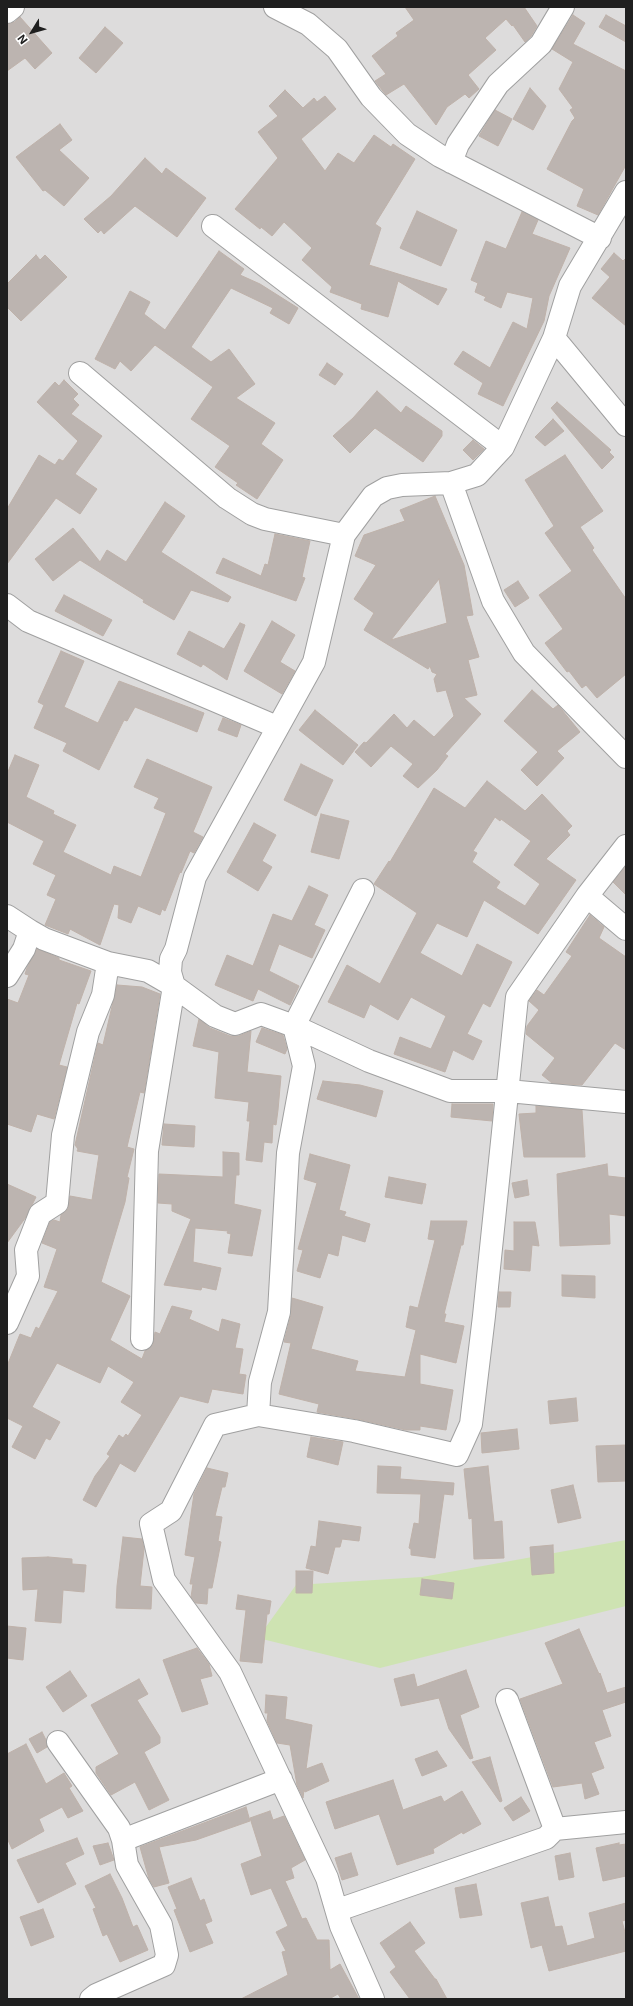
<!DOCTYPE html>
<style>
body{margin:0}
#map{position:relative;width:633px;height:2006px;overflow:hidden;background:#efebe7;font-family:Inter,sans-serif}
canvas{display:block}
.frame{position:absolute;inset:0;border:8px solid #1f1f1f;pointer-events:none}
.north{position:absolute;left:12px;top:12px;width:40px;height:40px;-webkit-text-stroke:3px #fff;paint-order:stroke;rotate:233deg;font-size:11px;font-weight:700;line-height:16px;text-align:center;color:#1f1f1f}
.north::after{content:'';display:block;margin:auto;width:14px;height:18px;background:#1f1f1f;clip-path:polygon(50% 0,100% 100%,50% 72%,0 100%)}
</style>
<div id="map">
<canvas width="633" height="2006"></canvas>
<div class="frame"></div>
<div class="north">N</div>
</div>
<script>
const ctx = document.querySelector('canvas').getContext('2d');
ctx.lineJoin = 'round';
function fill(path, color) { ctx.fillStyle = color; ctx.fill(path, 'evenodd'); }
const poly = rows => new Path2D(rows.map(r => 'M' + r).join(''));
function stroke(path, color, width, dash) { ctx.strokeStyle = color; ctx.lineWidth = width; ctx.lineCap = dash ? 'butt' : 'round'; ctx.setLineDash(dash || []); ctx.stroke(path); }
fill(poly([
 [7,7,626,7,626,1999,7,1999]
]), '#dddcdc');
fill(poly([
 [626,1540,626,1606,380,1668,258,1638,296,1585,422,1577]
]), '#cee3b2');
const building = poly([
 [405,7,524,7,537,26,531,36,525,42,513,25,512,26,506,19,485,38,496,50,468,75,479,89,469,98,465,94,447,107,436,125,404,84,386,95,375,81,386,74,372,56,398,36,396,33,414,20,405,7],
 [573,15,585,23,573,44,626,71,626,165,598,215,577,206,584,189,547,169,572,121,575,118,570,110,573,108,559,89,573,62,552,49,573,15],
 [606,15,626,26,626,42,599,27,606,15],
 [20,17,52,53,35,69,25,58,7,71,7,24,15,22,20,17],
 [105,27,123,43,96,73,79,58,105,27],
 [530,88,546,106,533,130,513,119,530,88],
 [285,90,303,108,314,98,317,102,325,96,336,109,301,139,325,171,338,153,354,163,374,135,391,147,393,144,415,159,375,224,381,228,369,265,447,289,438,305,398,281,388,317,361,309,362,304,330,292,332,287,302,260,312,248,284,222,272,236,261,227,260,229,235,209,278,158,258,132,278,116,269,106,285,90],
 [495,110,512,119,498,146,479,136,495,110],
 [60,124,72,140,59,150,89,178,64,206,45,190,43,191,16,157,60,124],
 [145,158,162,174,166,168,206,198,177,237,135,206,104,234,101,230,98,233,84,219,111,196,145,158],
 [417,211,457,230,441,266,400,248,417,211],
 [522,212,538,220,532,234,570,248,549,296,544,321,503,406,478,394,483,383,454,364,463,351,490,368,513,322,527,329,533,298,507,292,501,308,484,300,486,297,475,292,478,283,471,280,486,241,506,249,522,212],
 [219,251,244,269,240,275,260,284,298,308,289,324,270,313,273,308,231,288,191,347,211,362,229,349,255,384,236,398,275,423,261,444,283,460,257,499,236,485,238,483,215,467,230,446,191,419,213,387,155,345,131,371,120,361,115,369,95,359,130,291,150,302,144,314,165,330,219,251],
 [614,253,623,261,626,258,626,326,592,298,610,277,601,269,614,253],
 [36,255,40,260,45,255,67,277,21,321,7,307,7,284,36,255],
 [327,363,343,374,335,385,319,375,327,363],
 [64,380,78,394,73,399,79,405,71,414,102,436,75,474,97,489,80,514,56,498,7,564,7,509,39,455,55,465,59,459,63,461,78,441,37,402,55,382,59,386,64,380],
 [377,391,401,413,406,406,442,431,442,436,423,462,375,428,350,453,333,436,353,418,377,391],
 [557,402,611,450,609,452,614,457,602,469,551,408,557,402],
 [553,419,564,431,545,446,535,437,553,419],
 [473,440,484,449,473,460,463,450,473,440],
 [565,455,603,511,580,527,594,548,592,550,626,599,626,674,597,698,586,685,582,688,569,671,567,672,545,643,563,629,539,595,572,571,545,533,554,526,525,480,565,455],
 [435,496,464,565,473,615,466,616,479,657,468,660,477,695,464,698,481,714,445,754,448,756,437,770,418,788,403,776,413,764,391,746,371,767,355,752,364,742,366,743,394,714,407,728,414,720,434,737,454,716,446,690,437,692,434,679,437,674,432,672,430,666,428,669,364,630,374,613,354,599,376,565,355,556,364,535,405,521,400,510,435,496],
 [439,579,447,623,391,640,439,579],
 [165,502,185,516,161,552,231,597,228,602,191,590,174,620,143,602,144,600,80,560,53,581,35,559,73,528,100,562,107,550,126,562,165,502],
 [275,534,310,541,302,577,305,578,296,601,216,573,223,558,261,576,265,564,268,565,275,534],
 [518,581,529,598,515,607,504,590,518,581],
 [64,595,112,620,103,636,55,611,64,595],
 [272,621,295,635,280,662,295,671,282,694,244,671,272,621],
 [240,623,245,625,227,680,203,664,201,667,177,654,189,631,224,649,240,623],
 [61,651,84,661,64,707,98,723,119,681,204,713,197,732,135,707,127,721,124,720,99,770,63,751,67,743,34,728,44,705,38,702,61,651],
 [532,690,553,709,558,705,580,732,557,751,564,758,537,786,521,770,538,752,504,721,532,690],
 [315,710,358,745,343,765,299,730,315,710],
 [223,718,241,725,237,737,218,730,223,718],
 [15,755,39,765,26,797,54,811,53,814,76,825,63,852,111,875,114,866,141,877,166,813,154,808,159,798,134,787,147,759,212,787,193,832,203,837,194,853,190,851,181,873,180,872,165,911,162,909,160,915,138,906,131,923,118,918,119,905,114,904,100,945,70,929,68,934,45,925,56,899,47,895,56,875,33,864,44,841,7,822,7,774,15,755],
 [301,764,333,780,316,816,284,800,301,764],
 [487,781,525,811,542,794,572,826,567,831,570,835,546,859,576,880,538,934,484,900,467,937,437,923,420,953,462,976,477,944,512,962,490,1007,483,1003,467,1034,482,1041,473,1060,453,1050,445,1072,394,1054,400,1037,431,1049,446,1016,411,997,398,1020,370,1004,364,1018,328,1002,347,965,380,984,417,913,374,884,389,861,390,862,434,788,465,808,487,781],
 [495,817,500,821,501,819,531,841,514,865,540,884,525,906,496,888,500,882,472,862,477,853,473,851,495,817],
 [321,814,349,821,339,859,311,852,321,814],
 [254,823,276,835,262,861,272,867,258,891,227,872,254,823],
 [626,866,626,895,613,882,626,866],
 [309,886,328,895,314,925,325,930,312,958,279,944,269,971,299,986,290,1005,258,989,253,1001,215,985,227,955,253,966,273,914,292,921,309,886],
 [590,915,604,927,599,938,626,957,626,1050,615,1043,582,1085,552,1083,542,1075,555,1058,526,1034,527,1026,539,1010,529,1001,537,990,544,995,572,956,566,952,590,915],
 [37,949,59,958,59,960,91,971,79,1004,77,1003,59,1065,67,1067,54,1119,37,1114,31,1132,7,1124,7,999,18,1003,29,975,25,974,27,968,37,949],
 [117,985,142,987,160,994,144,1093,140,1092,127,1147,134,1149,127,1177,129,1178,125,1202,101,1282,130,1296,110,1340,142,1359,145,1351,153,1345,155,1332,160,1334,172,1306,192,1311,189,1319,219,1332,222,1319,240,1324,235,1348,243,1349,239,1374,246,1375,243,1394,212,1389,208,1403,180,1396,135,1472,120,1463,96,1507,83,1500,95,1476,110,1456,107,1454,119,1435,123,1438,126,1434,128,1436,142,1415,121,1402,134,1382,108,1366,100,1383,57,1363,32,1407,60,1422,50,1440,46,1438,35,1459,12,1447,23,1426,7,1418,7,1366,20,1334,31,1338,36,1327,39,1329,58,1291,44,1287,57,1249,42,1243,50,1222,54,1220,60,1222,61,1215,68,1209,70,1196,92,1200,99,1155,77,1151,78,1149,75,1145,98,1043,103,1045,117,985],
 [199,1019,210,1028,230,1036,239,1036,251,1031,247,1072,281,1076,278,1110,276,1125,273,1124,272,1143,264,1142,262,1162,246,1160,250,1121,247,1121,249,1102,215,1098,219,1052,193,1046,199,1019],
 [262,1028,283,1035,287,1049,285,1054,256,1042,262,1028],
 [323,1081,360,1085,383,1091,376,1117,317,1099,323,1081],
 [452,1104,493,1104,492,1121,451,1117,452,1104],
 [536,1106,582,1110,585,1157,524,1157,519,1114,536,1113,536,1106],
 [164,1124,195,1126,194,1147,162,1145,164,1124],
 [223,1152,239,1153,239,1175,236,1175,234,1204,261,1210,252,1256,228,1253,231,1234,227,1233,228,1231,195,1228,193,1262,221,1268,216,1290,202,1287,201,1290,164,1285,191,1219,172,1211,172,1204,158,1203,159,1174,223,1177,223,1152],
 [310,1154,350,1165,339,1210,346,1212,344,1216,370,1224,365,1242,342,1235,338,1256,328,1253,320,1278,297,1271,303,1250,298,1249,317,1183,304,1179,310,1154],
 [607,1164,608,1176,626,1178,626,1216,609,1214,610,1244,560,1246,557,1174,607,1164],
 [389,1177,426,1184,422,1204,385,1197,389,1177],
 [527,1180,529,1195,515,1198,512,1183,527,1180],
 [7,1184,36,1197,26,1217,7,1243,7,1184],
 [431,1221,467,1221,463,1245,461,1245,444,1314,446,1314,444,1322,464,1326,456,1363,420,1354,420,1384,453,1390,446,1430,420,1426,420,1430,406,1430,357,1419,317,1412,319,1404,279,1394,291,1343,284,1342,291,1315,292,1298,323,1307,311,1349,358,1361,355,1371,405,1377,416,1330,406,1327,410,1306,418,1308,435,1240,428,1239,431,1221],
 [514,1222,535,1222,539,1246,532,1245,530,1271,504,1269,505,1250,514,1251,514,1222],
 [562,1275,595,1276,595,1298,562,1296,562,1275],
 [499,1292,511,1292,510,1307,498,1307,499,1292],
 [576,1398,578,1421,550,1424,548,1401,576,1398],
 [517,1429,519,1449,482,1453,481,1433,517,1429],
 [311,1437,343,1442,338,1465,307,1457,311,1437],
 [626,1445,626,1481,598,1482,596,1446,626,1445],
 [378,1466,401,1467,400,1479,454,1483,453,1495,444,1494,435,1558,411,1555,411,1549,409,1548,414,1523,419,1524,421,1494,377,1493,378,1466],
 [488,1466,494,1522,502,1521,504,1558,474,1559,472,1518,469,1519,464,1469,488,1466],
 [207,1468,228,1473,225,1487,222,1487,215,1516,222,1517,218,1541,221,1542,212,1588,208,1588,207,1604,196,1603,191,1597,193,1584,190,1584,195,1557,185,1555,194,1494,207,1468],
 [573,1485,581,1518,558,1523,551,1490,573,1485],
 [319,1521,361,1527,359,1541,342,1539,340,1547,335,1547,328,1574,306,1568,311,1546,316,1547,319,1521],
 [123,1537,142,1539,144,1549,140,1586,152,1587,151,1609,116,1608,117,1586,123,1537],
 [553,1545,554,1573,532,1575,530,1547,553,1545],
 [48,1557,72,1559,72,1564,86,1565,84,1592,63,1590,61,1623,35,1621,38,1589,23,1590,22,1558,48,1557],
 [296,1571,313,1571,312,1593,296,1593,296,1571],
 [422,1579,454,1583,452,1599,420,1595,422,1579],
 [238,1595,271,1601,269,1614,267,1614,262,1663,240,1661,246,1610,236,1609,238,1595],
 [7,1626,26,1628,23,1660,7,1658,7,1626],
 [579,1629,599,1674,600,1673,607,1693,626,1687,626,1702,602,1710,611,1736,594,1742,604,1768,591,1773,599,1794,585,1799,582,1783,553,1787,520,1699,563,1684,545,1643,579,1629],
 [197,1648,209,1664,212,1676,200,1679,208,1704,182,1712,163,1660,197,1648],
 [466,1670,479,1707,460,1715,473,1758,470,1759,449,1729,439,1698,401,1706,394,1679,414,1674,417,1687,466,1670],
 [70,1671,87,1696,63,1712,46,1687,70,1671],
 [139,1679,148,1694,137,1700,160,1737,160,1743,144,1752,169,1800,149,1810,135,1782,111,1795,96,1773,96,1767,119,1754,91,1705,139,1679],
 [266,1695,287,1697,285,1719,312,1725,306,1769,322,1763,329,1781,305,1792,304,1790,303,1798,297,1785,290,1745,277,1743,267,1721,268,1713,265,1713,266,1695],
 [42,1732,46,1740,47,1747,37,1753,29,1739,42,1732],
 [26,1744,46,1784,64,1773,72,1786,69,1788,83,1811,68,1818,62,1807,39,1819,44,1831,12,1849,7,1838,7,1754,26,1744],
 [437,1751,447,1766,422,1776,415,1759,437,1751],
 [490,1757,502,1801,500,1802,472,1762,490,1757],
 [393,1780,403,1810,441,1796,444,1802,462,1791,481,1824,463,1834,462,1832,433,1849,434,1853,397,1865,379,1814,335,1829,326,1802,393,1780],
 [521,1797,530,1811,513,1821,504,1808,521,1797],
 [246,1807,250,1821,196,1840,159,1847,169,1883,154,1887,149,1879,140,1847,246,1807],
 [270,1811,273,1820,284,1816,305,1860,291,1868,294,1878,285,1881,302,1919,306,1918,317,1940,329,1940,330,1970,340,1964,359,1999,341,1999,338,1994,329,1999,241,1999,288,1975,282,1952,286,1951,276,1932,288,1926,271,1888,251,1895,241,1864,262,1856,250,1818,270,1811],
 [77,1838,84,1854,65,1863,76,1884,38,1903,17,1860,77,1838],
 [108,1843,114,1860,100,1865,93,1846,108,1843],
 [619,1843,619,1845,626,1844,626,1876,603,1881,596,1848,619,1843],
 [351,1853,358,1875,342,1880,335,1858,351,1853],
 [570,1853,574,1877,559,1880,555,1856,570,1853],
 [110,1874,122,1898,133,1927,137,1925,148,1950,120,1962,107,1934,103,1936,93,1909,96,1908,85,1886,110,1874],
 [191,1878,200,1901,204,1899,212,1921,205,1924,213,1943,190,1952,174,1910,177,1909,168,1887,191,1878],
 [476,1884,482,1915,460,1918,455,1888,476,1884],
 [548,1897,555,1927,562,1926,567,1946,595,1938,589,1913,626,1903,626,1920,622,1921,626,1936,626,1951,549,1971,542,1945,531,1948,521,1903,548,1897],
 [43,1909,54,1937,31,1946,20,1917,43,1909],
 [410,1922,425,1943,414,1951,435,1979,436,1979,447,1999,410,1999,390,1972,396,1967,380,1943,410,1922]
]);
fill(building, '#bcb4b0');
stroke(building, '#bfb2aa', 1);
const minor = poly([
 [275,7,308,24,337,49,371,97,407,134,440,156,600,238],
 [7,12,13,7],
 [451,162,458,144,498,84,541,44,563,7],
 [213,226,503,447],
 [554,338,626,425],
 [80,373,227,498,252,514,265,519,344,535],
 [451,483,493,601,524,653,626,757],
 [7,605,28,621,277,727],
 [363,890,294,1026,369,1061,450,1091,508,1091,626,1102],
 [587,896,626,929],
 [7,916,30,931],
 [7,976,24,949,30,931,44,939,108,963],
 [7,1323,28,1276,26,1250,40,1214,57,1203,63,1135,88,1032,103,995,108,963,148,971,174,986,215,1016,235,1024,261,1014,294,1026,304,1066,288,1153,279,1312,260,1382,258,1415,215,1425,171,1511,151,1524,164,1580,230,1672,327,1878,341,1926,373,1999],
 [142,1339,147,1151,174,986,170,972,171,959,176,949,195,877,314,662,344,535,373,496,387,488,402,485,451,483,477,475,503,447,554,338,570,286,626,192],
 [258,1415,354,1431,457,1455,471,1424,484,1316,517,997,587,896,626,846],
 [507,1700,555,1829],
 [58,1742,119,1828,123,1840],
 [338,1910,546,1838,555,1829,626,1822],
 [91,1999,96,1995,164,1965,167,1955,161,1925,127,1865,123,1840,281,1779]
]);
stroke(minor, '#a0a0a0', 24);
stroke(minor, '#fff', 22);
</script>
